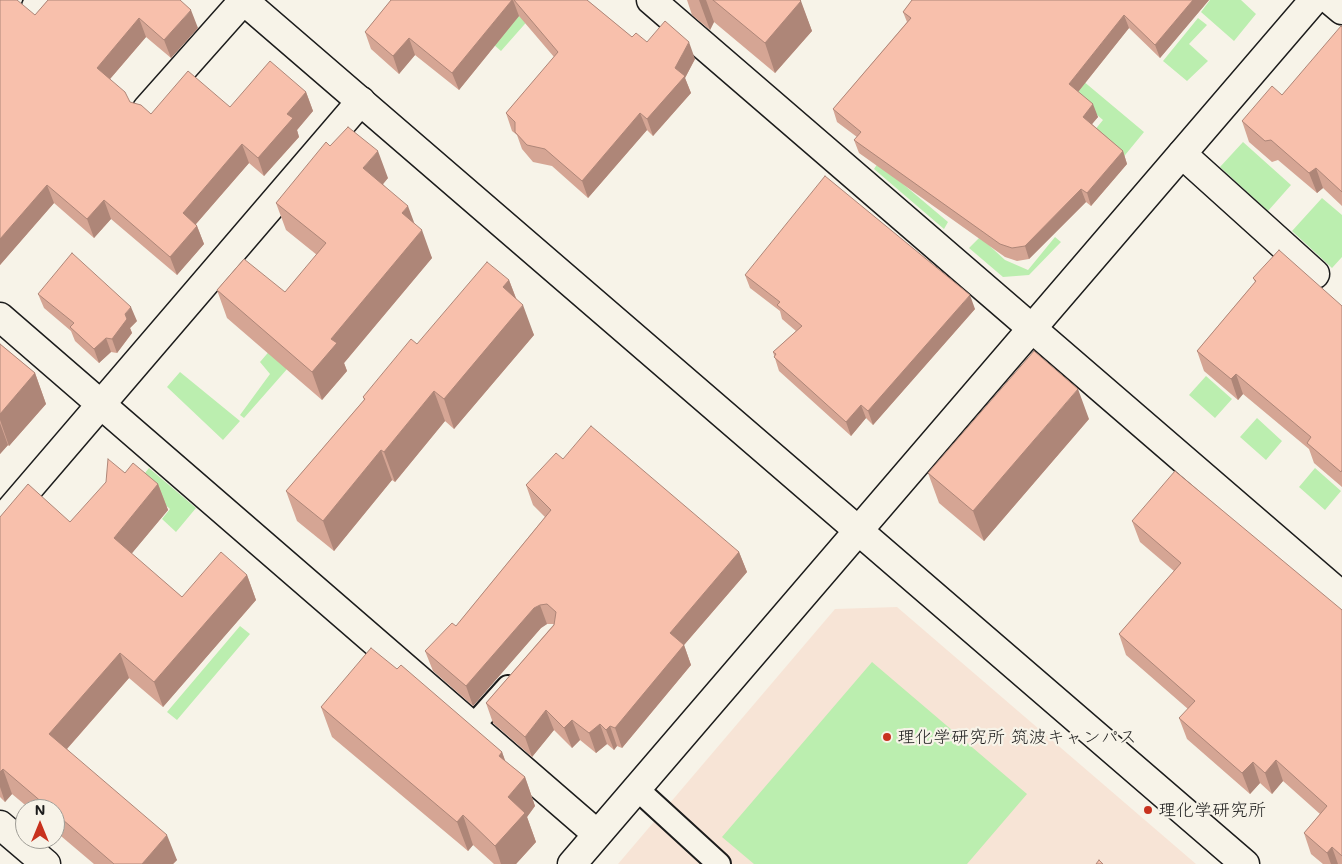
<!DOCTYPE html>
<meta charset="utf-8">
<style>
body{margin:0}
#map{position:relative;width:1342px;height:864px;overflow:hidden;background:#f7f3e8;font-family:Mali,sans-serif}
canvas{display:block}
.north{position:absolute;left:15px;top:799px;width:50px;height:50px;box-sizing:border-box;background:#f7f3e8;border:1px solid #9f9d96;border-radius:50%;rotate:0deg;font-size:14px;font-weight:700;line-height:20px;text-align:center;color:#1c1c1c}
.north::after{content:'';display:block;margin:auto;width:18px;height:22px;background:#c8321e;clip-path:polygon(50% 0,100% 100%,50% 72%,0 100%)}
</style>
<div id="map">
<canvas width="1342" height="864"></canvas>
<div class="north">N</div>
</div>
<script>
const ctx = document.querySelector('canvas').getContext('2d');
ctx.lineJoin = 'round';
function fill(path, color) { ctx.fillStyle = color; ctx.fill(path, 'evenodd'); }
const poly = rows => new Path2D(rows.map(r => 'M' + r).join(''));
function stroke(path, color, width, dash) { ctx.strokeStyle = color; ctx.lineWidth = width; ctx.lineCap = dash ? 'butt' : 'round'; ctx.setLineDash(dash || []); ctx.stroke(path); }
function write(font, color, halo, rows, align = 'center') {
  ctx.font = font + ' Mali,"Klee One",sans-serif'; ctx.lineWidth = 4.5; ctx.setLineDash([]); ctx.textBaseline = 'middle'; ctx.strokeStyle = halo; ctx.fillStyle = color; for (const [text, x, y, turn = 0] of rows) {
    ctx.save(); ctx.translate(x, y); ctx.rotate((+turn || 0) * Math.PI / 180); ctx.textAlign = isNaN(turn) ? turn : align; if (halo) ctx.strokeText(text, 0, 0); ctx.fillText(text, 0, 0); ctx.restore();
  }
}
fill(poly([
 [897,607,1196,864,618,864,835,609]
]), '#f7e4d6');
fill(poly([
 [546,0,501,51,456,12],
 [1210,0,1241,0,1256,14,1234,41,1201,12],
 [990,3,1144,132,1121,160,1093,132,1103,120,981,16],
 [1198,18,1207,25,1189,44,1208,61,1187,81,1163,61],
 [1243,142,1291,185,1268,211,1220,167],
 [878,163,948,222,944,229,874,169],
 [1322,198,1342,215,1342,257,1332,268,1292,231],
 [980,237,1005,260,1028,270,1055,237,1061,242,1029,275,1003,277,969,248],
 [297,319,317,335,244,418,240,415,270,374,260,362],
 [180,372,240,421,223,440,167,387],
 [1206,376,1232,399,1215,418,1189,395],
 [1257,418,1282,441,1266,460,1240,437],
 [149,468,196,508,176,532,162,519,170,509,141,483,131,490],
 [1315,468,1341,491,1325,510,1299,487],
 [240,626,250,634,177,720,167,712],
 [872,662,1027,794,967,864,754,864,722,837]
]), '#bbeeaf');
const service = poly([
 [473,726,508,687],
 [636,788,719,864]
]);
const minor = poly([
 [651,0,1342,596],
 [1330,0,1342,10],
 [36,7,42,0],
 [147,109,243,1],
 [1182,154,1315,274],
 [0,317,597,834],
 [0,522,361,101],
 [0,825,46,864]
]);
const tertiary = poly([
 [243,0,1245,864],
 [572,864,1314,0]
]);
stroke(service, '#1c1c1c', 26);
stroke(minor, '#1c1c1c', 31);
stroke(tertiary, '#1c1c1c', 31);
stroke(service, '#f7f3e8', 22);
stroke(minor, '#f7f3e8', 28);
stroke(tertiary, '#f7f3e8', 28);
fill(poly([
 [0,0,35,15,48,0,198,28,171,58,146,37,110,79,130,102,151,114,230,107,306,92,313,111,297,130,299,137,264,176,249,163,196,224,197,226,204,244,177,275,111,219,94,238,54,203,0,265],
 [391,0,587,0,632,37,695,59,685,78,691,93,653,136,647,130,588,198,552,166,533,162,522,149,517,135,512,131,506,113,554,57,519,16,459,90,415,55,399,74,371,49,365,32],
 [687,0,800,0,812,31,775,73,714,22,710,30,692,15],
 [912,0,1209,0,1160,58,1129,28,1078,92,1098,117,1092,124,1123,151,1127,164,1091,206,1086,202,1029,259,1017,261,1005,257,859,153,854,140,857,137,837,122,833,109,907,22,903,12],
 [1342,27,1342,206,1323,188,1317,193,1278,160,1272,162,1249,142,1242,121,1282,95],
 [330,146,388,178,383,184,415,224,432,258,344,363,347,371,322,400,227,318,217,290,285,292,317,255,286,230,276,203],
 [745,275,975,309,873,425,866,418,851,436,779,371,773,352,796,331,782,319,780,311,750,288],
 [1253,278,1342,306,1342,487,1314,463,1309,449,1243,394,1238,400,1204,371,1197,351,1255,282],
 [509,280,516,298,534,335,454,429,445,421,395,482,392,480,334,551,297,521,286,491,364,400,363,397,417,344],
 [38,294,137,321,130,328,132,333,117,353,111,352,99,363,75,341,71,331,44,308],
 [0,344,35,373,46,404,9,446,8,445,0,454],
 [1089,419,984,541,939,503,928,473],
 [563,459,739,552,747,572,684,645,691,665,622,748,617,746,614,750,607,744,596,753,580,740,572,748,554,730,532,757,493,723,486,703,554,624,547,624,541,628,473,706,433,671,425,651,456,626,545,517,533,505,526,485],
 [125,473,158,484,168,510,131,554,182,597,247,575,256,600,163,707,129,678,67,749,177,860,173,864,94,864,55,831,55,809,30,809,12,794,5,802,0,797,0,517,70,522],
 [1132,521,1342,610,1342,864,1323,864,1311,854,1304,833,1320,814,1283,781,1272,794,1260,783,1250,794,1187,739,1179,718,1188,709,1126,655,1119,634,1174,571,1140,542],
 [397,669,502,752,505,761,525,777,535,806,527,817,536,842,516,864,494,864,473,845,468,851,332,737,321,707]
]), '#d5a594');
fill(poly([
 [512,0,513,0,519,16,459,90,452,73],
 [699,0,706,0,714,22,710,30],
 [1193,0,1209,0,1160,58,1155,45],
 [801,1,812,31,775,73,765,43],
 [191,10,198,28,171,58,164,40],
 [1124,15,1129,28,1074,97,1069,84],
 [139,18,146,37,104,86,97,68],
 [409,38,415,55,399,74,393,56],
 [689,42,695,59,685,78,691,93,653,136,647,119],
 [306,92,313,111,297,130,299,137,264,176,258,158,287,114],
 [1093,104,1098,117,1087,130,1083,117],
 [640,113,647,130,588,198,582,181],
 [242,144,249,163,189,232,183,213],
 [378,151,388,178,373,196,363,168],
 [1123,151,1127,164,1091,206,1087,193],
 [1316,168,1323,188,1317,193,1309,173],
 [47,185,54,203,0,265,0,239],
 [1081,189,1086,202,1029,259,1025,246],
 [104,200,111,219,94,238,87,219],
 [408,206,418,233,402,213],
 [197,226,204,244,177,275,170,257],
 [422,230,432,258,344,363,347,371,322,400,312,372,331,339],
 [509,280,520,309,523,305,534,335,454,429,444,399,503,287],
 [970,295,975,309,873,425,868,411],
 [131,307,137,321,130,328,132,333,117,353,112,339,125,314],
 [106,338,111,352,99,363,94,349],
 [35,373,46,404,9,446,0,420,0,414],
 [1236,374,1243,394,1238,400,1231,379],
 [1078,389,1089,419,984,541,973,511],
 [434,391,445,421,395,482,384,452],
 [861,405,866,418,851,436,846,422],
 [0,423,8,445,0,454],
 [381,450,392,480,334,551,323,521],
 [158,484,168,510,123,564,114,538],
 [739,552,747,572,684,645,691,665,622,748,615,728,670,633],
 [247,575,256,600,163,707,154,682],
 [540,605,547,624,541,628,473,706,466,686,534,608],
 [120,653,129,678,58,759,49,734],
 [546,710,554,730,532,757,525,737],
 [572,720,580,740,572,748,564,728],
 [600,724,607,744,596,753,589,733],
 [610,726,617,746,614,750,606,730],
 [502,752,513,782,499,756],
 [1276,760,1283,781,1272,794,1265,773],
 [1253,762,1260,783,1250,794,1242,773],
 [3,769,12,794,5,802,0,787,0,772],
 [525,777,535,806,527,817,536,842,516,864,501,864,495,846,508,797],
 [463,815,473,845,468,851,457,822],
 [167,835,177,860,173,864,142,864],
 [1332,847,1338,864,1331,864,1327,853]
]), '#ae8678');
const building = poly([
 [0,0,17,0,35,15,48,0,180,0,191,10,164,40,139,18,97,68,125,92,130,102,141,105,151,114,188,71,230,107,270,61,306,92,287,114,293,118,258,158,242,144,183,213,197,226,170,257,104,200,87,219,47,185,0,239,0,0],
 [391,0,512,0,452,73,409,38,393,56,365,32,391,0],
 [514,0,587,0,632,37,636,33,647,42,665,21,689,42,675,68,685,76,647,119,640,113,582,181,545,149,527,145,515,132,515,122,506,113,558,52,514,0],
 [713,0,800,0,801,1,765,43,713,0],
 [912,0,1193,0,1155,45,1124,15,1069,84,1093,104,1083,117,1123,151,1087,193,1081,189,1025,246,1012,248,1000,244,854,140,861,132,833,109,911,18,903,12,912,0],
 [1341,26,1342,27,1342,192,1316,168,1309,173,1271,140,1265,141,1242,121,1272,86,1282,95,1341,26],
 [348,127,378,151,363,168,408,206,402,213,422,230,331,339,337,343,312,372,217,290,244,259,285,292,326,243,276,203,326,142,330,146,348,127],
 [825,176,970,295,868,411,861,405,846,422,774,357,776,354,773,352,802,326,777,305,780,302,745,275,825,176],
 [1279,250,1342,306,1342,470,1341,472,1307,443,1311,437,1236,374,1231,379,1197,351,1256,281,1253,278,1279,250],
 [72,253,131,307,125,314,127,319,112,339,106,338,94,349,70,327,74,323,38,294,72,253],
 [487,262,509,280,503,287,523,305,444,399,434,391,384,452,381,450,323,521,286,491,365,399,363,397,411,339,417,344,487,262],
 [0,344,35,373,0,414,0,344],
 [1034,351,1078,389,973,511,928,473,1034,351],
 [591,426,739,552,670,633,684,645,615,728,610,726,606,730,600,724,589,733,572,720,564,728,546,710,525,737,486,703,554,625,556,612,547,604,540,605,534,608,466,686,425,651,452,623,456,626,551,510,526,485,556,453,563,459,591,426],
 [108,459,125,473,133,463,158,484,114,538,182,597,221,552,247,575,154,682,120,653,49,734,167,835,142,864,114,864,55,813,55,809,50,809,3,769,0,772,0,517,28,484,70,522,106,482,108,459],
 [1175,471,1342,610,1342,856,1332,847,1327,853,1304,833,1327,806,1276,760,1265,773,1253,762,1242,773,1179,718,1195,701,1119,634,1181,563,1132,521,1175,471],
 [371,648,397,669,401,665,502,752,499,756,525,777,508,797,525,813,495,846,463,815,457,822,321,707,371,648],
 [1099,860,1103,864,1096,864,1099,860]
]);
fill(building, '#f8c0ac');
stroke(building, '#ae8678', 1);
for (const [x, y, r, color] of [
 [887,737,5,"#c8321e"],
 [1148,810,5,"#c8321e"]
]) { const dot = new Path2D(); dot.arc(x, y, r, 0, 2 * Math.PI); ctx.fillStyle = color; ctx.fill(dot); stroke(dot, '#f7f3e8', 2); }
write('18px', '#1c1c1c', '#f7f3e8', [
 ["理化学研究所 筑波キャンパス",897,737],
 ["理化学研究所",1158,810]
], 'left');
</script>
